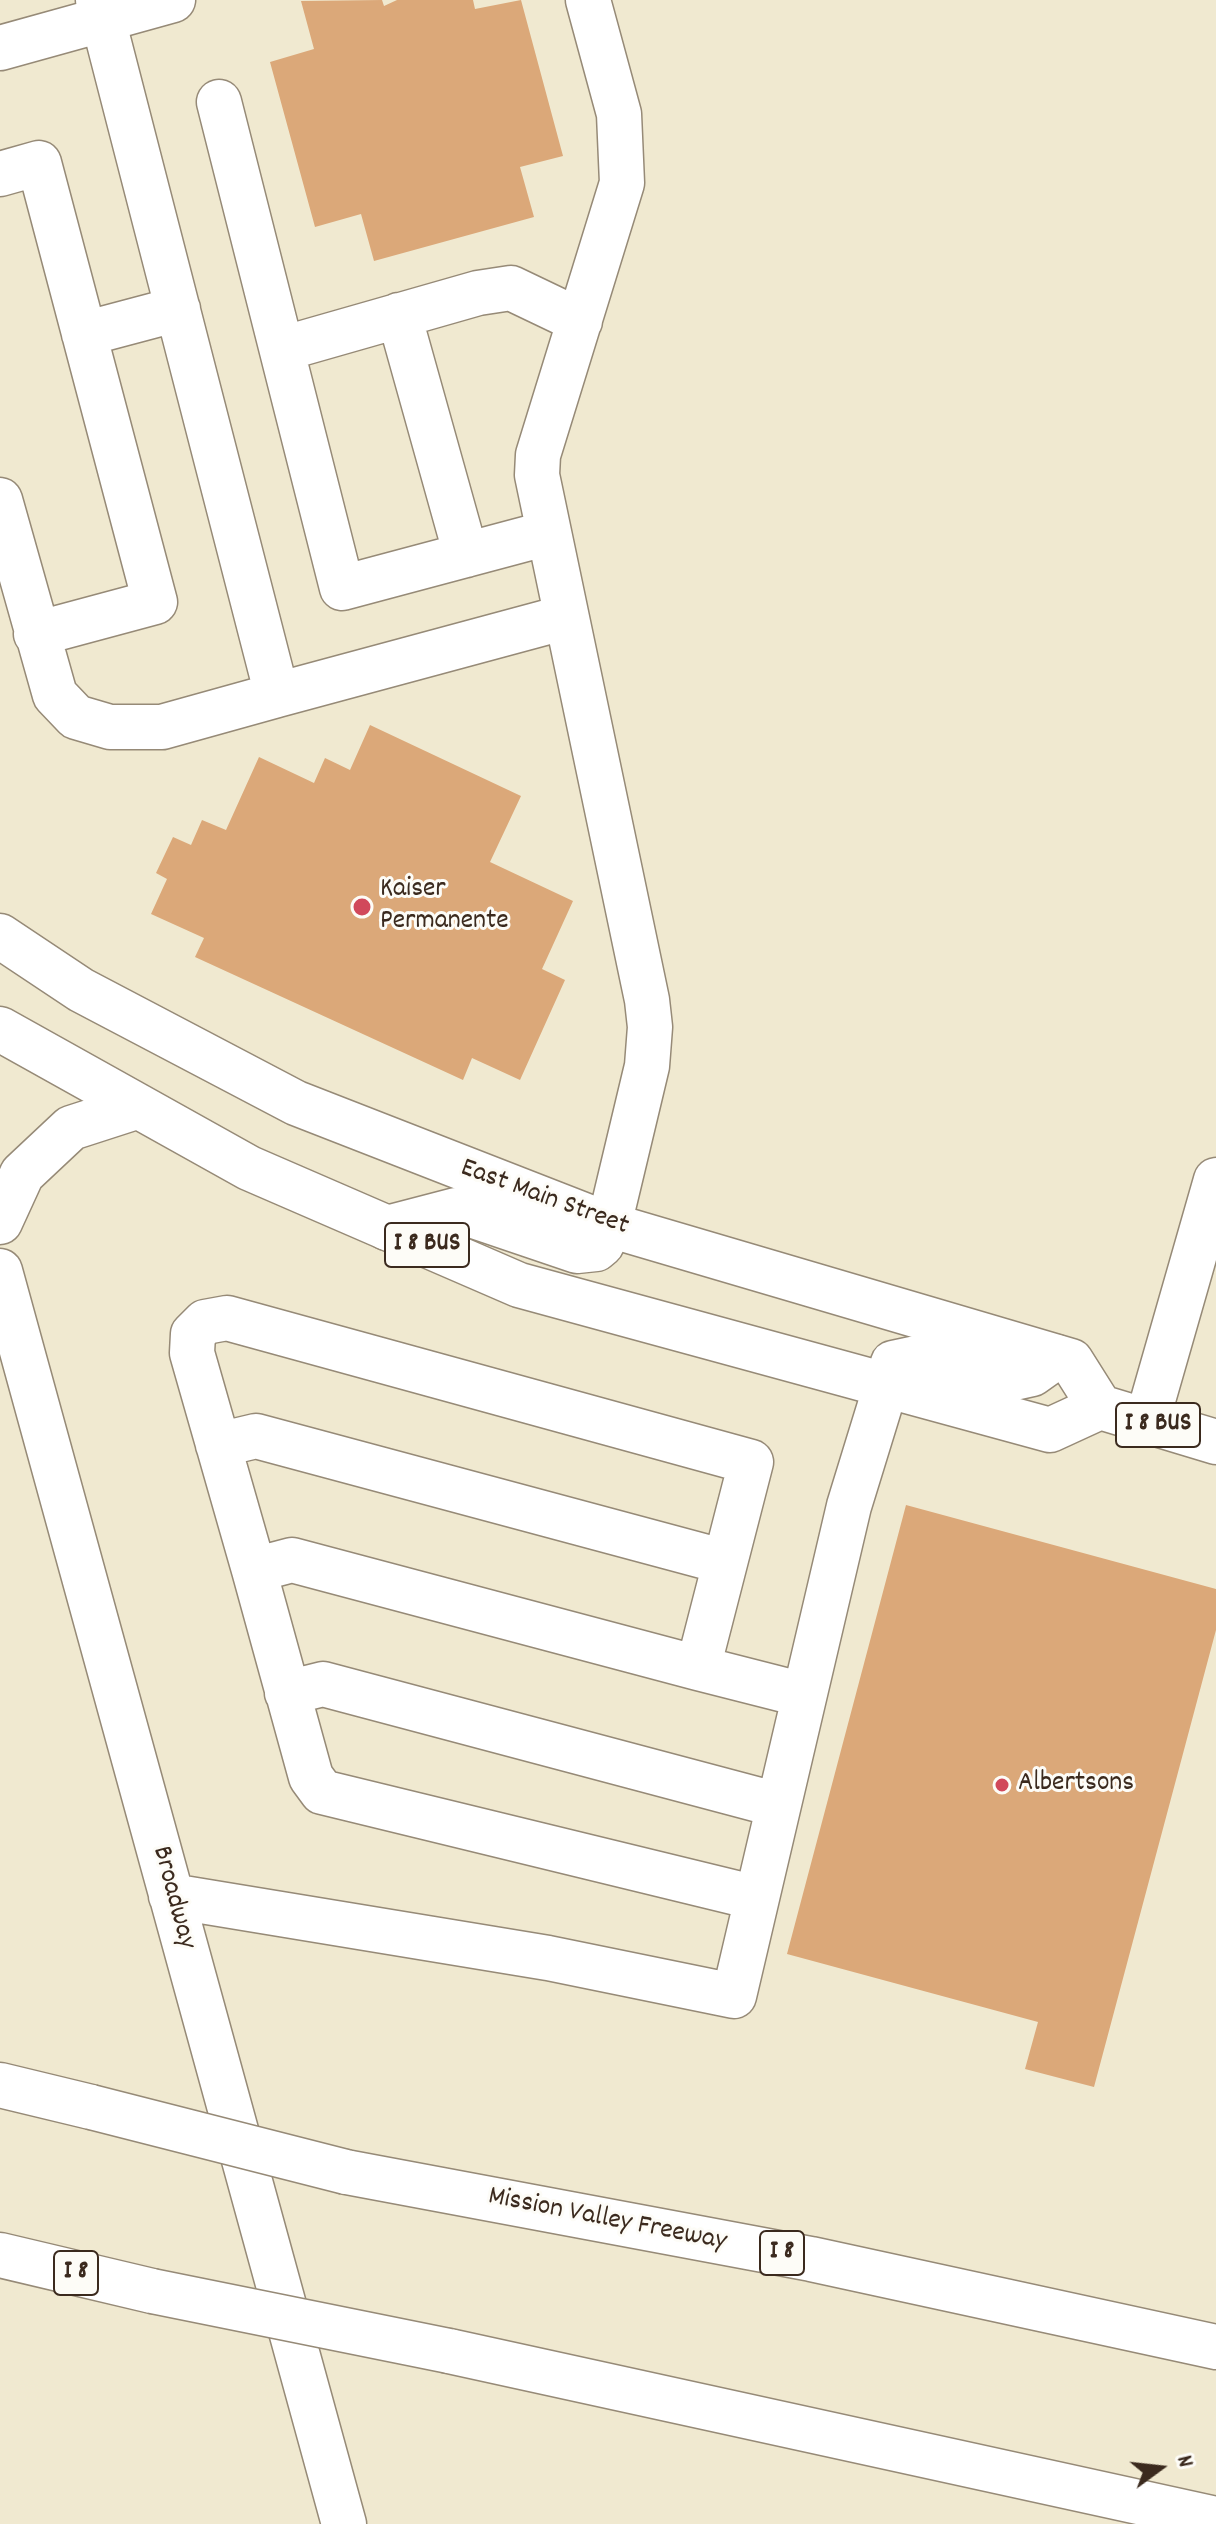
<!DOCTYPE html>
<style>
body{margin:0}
#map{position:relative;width:1216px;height:2524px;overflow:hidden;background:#f0e9d0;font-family:Dekko,sans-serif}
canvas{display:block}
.north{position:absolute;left:1120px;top:2428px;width:80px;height:80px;-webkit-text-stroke:6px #fdfcf7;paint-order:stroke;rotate:75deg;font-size:22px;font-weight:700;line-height:32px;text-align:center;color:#3b2a1e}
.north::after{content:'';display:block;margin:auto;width:28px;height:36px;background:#3b2a1e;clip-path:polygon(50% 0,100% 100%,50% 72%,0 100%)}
</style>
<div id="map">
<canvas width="1216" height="2524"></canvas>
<div class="north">N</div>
</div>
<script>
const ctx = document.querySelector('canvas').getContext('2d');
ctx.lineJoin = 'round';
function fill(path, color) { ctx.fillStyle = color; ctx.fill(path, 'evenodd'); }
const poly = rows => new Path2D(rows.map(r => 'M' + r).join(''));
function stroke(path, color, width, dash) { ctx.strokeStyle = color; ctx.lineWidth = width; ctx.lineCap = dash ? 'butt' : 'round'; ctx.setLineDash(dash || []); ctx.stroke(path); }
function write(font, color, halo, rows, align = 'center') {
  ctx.font = font + ' Dekko,sans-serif'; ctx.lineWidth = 6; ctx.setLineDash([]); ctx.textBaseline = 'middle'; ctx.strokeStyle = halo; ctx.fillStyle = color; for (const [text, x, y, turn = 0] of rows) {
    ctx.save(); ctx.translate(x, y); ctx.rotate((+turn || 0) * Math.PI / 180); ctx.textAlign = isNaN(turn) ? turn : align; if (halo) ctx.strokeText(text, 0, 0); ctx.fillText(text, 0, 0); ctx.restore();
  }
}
fill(poly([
 [382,0,384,6,397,0,473,0,475,9,521,0,563,156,520,167,534,217,374,261,361,214,315,227,270,62,314,49,301,1],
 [370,725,521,796,490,862,573,901,542,969,565,980,520,1080,472,1058,463,1080,195,957,204,938,151,914,167,879,156,873,173,837,191,845,202,820,226,830,259,757,314,783,325,758,350,770],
 [906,1505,1216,1589,1216,1630,1094,2087,1025,2069,1038,2022,787,1954]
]), '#dba879');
const minor = poly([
 [98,0,277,695,566,617],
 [0,48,173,0],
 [219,102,342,588,548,533],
 [0,174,39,163,155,602,36,634],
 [399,315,466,555],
 [84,334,178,309],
 [282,349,478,293,511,288,580,321],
 [0,500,55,695,76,717,110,727,162,727,277,695],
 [387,1228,456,1210,577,1251,596,1249,602,1244,609,1225,647,1066,650,1027,647,1000,537,475,538,455,622,183,619,114,588,0],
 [0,1271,344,2524],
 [1147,1421,1216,1180],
 [218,1445,256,1436,725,1562],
 [254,1570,311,1777,322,1792,757,1898],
 [698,1668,751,1462,227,1318,205,1322,193,1334,192,1353,254,1570,292,1560,698,1668,804,1695],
 [287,1693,323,1684,778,1805],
 [171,1896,548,1958,734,1996,849,1506,893,1363,921,1357,1014,1378,1032,1374,1056,1357]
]);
const major = poly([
 [0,936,81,990,296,1103,609,1225,1071,1361,1100,1407,1216,1442],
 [0,1029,249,1168,519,1285,1050,1430,1100,1407],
 [0,1222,22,1174,71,1128,136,1107]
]);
const highway = poly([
 [0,2085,91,2107],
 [346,2172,811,2259,1216,2347],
 [0,2255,152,2291],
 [449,2351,1216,2519]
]);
stroke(minor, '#968a77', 47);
stroke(major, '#968a77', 47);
stroke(highway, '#968a77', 47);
stroke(minor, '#fff', 44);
stroke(major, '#fff', 44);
stroke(highway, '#fff', 44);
const highwayBridge = poly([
 [91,2107,346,2172],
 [152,2291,449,2351]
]);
stroke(highwayBridge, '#968a77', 47, []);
stroke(highwayBridge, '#fff', 44);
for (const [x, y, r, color] of [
 [362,907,10,"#d1495b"],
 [1002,1785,8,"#d1495b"]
]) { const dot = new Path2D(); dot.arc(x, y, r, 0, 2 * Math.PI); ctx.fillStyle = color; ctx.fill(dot); stroke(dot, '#fdfcf7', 3); }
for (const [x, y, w] of [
 [427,1245,84],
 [1158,1425,84],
 [782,2253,44],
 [76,2273,44]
]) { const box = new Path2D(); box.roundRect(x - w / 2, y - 22, w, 44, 6); ctx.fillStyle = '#fdfcf7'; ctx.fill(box); stroke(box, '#3b2a1e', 2); }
write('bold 26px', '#3b2a1e', null, [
 ["I 8 BUS",427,1245],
 ["I 8 BUS",1158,1425],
 ["I 8",782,2253],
 ["I 8",76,2273]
]);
write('28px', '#3b2a1e', '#fdfcf7', [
 ["Kaiser",380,891],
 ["Permanente",380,923],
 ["Albertsons",1018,1785]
], 'left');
write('28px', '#3b2a1e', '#fdfcf7', [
 ["East Main Street",544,1199,20],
 ["Broadway",172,1898,75],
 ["Mission Valley Freeway",607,2221,11]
]);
</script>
